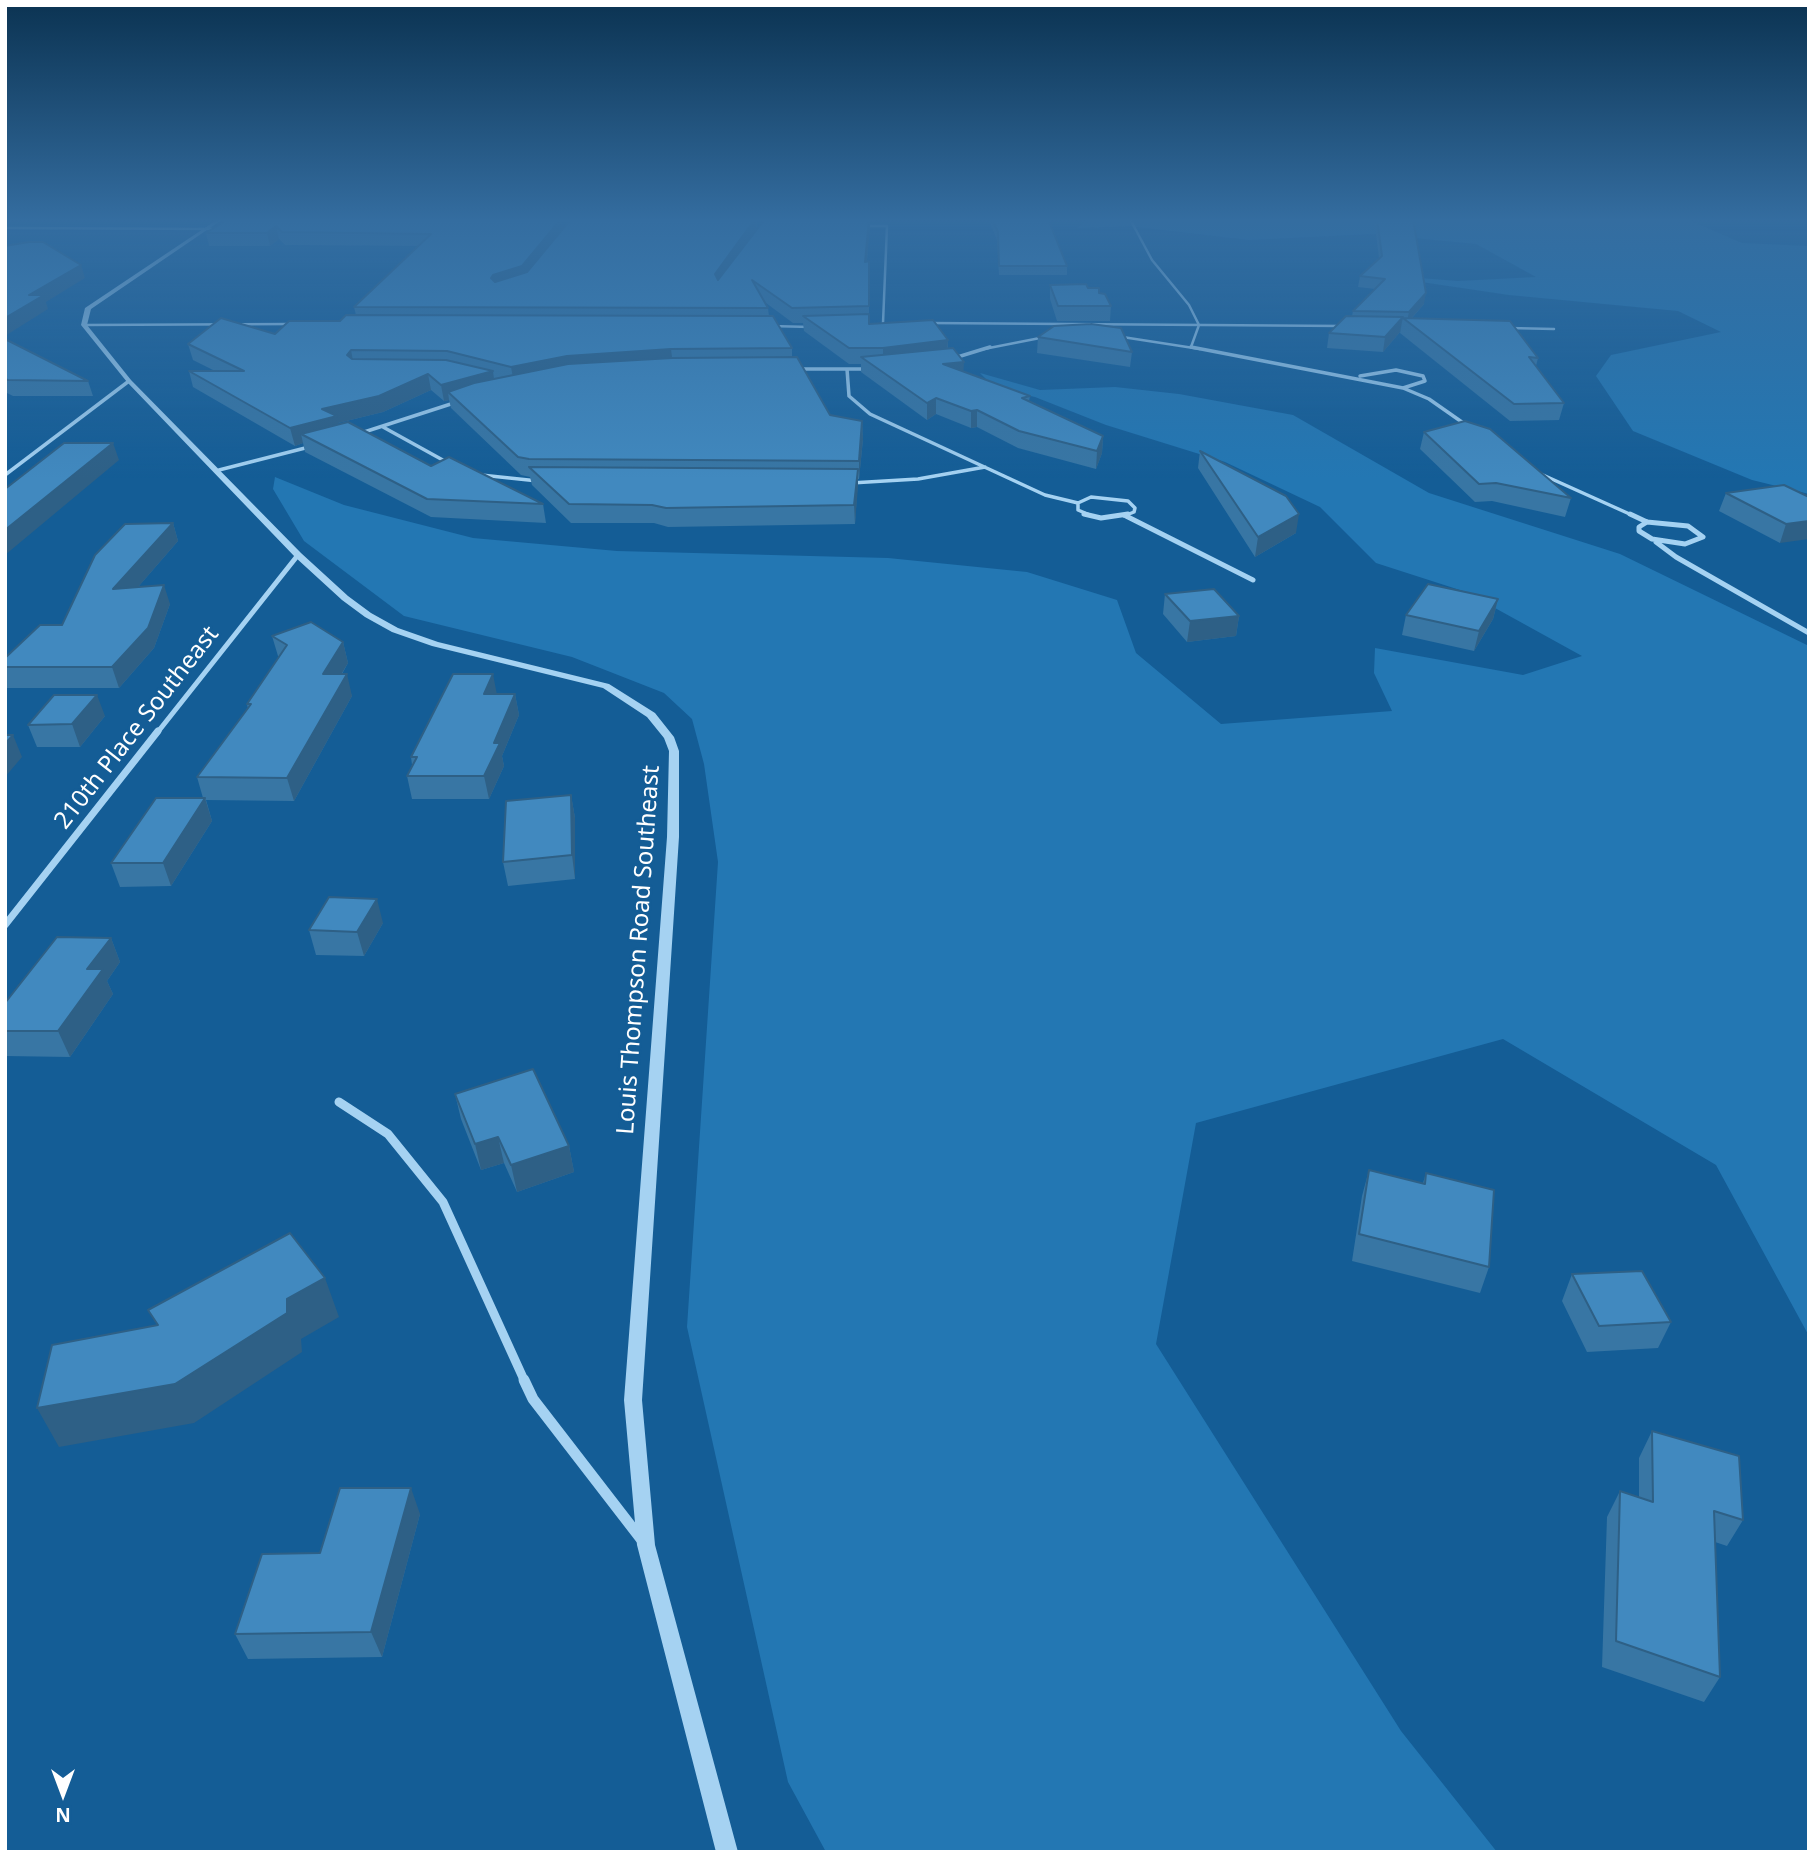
<!DOCTYPE html>
<style>
body{margin:0}
#map{position:relative;width:1814px;height:1857px;overflow:hidden;background:#145d96;font-family:"Noto Sans",sans-serif}
canvas{display:block}
.frame{position:absolute;inset:0;border:7px solid #fff;pointer-events:none}
.north{position:absolute;left:28px;top:1759px;width:70px;height:70px;-webkit-text-stroke:5px #145d96;paint-order:stroke;rotate:180deg;font-size:19px;font-weight:700;line-height:28px;text-align:center;color:#fff}
.north::after{content:'';display:block;margin:auto;width:24px;height:32px;background:#fff;clip-path:polygon(50% 0,100% 100%,50% 72%,0 100%)}
</style>
<div id="map">
<canvas width="1814" height="1857"></canvas>
<div class="frame"></div>
<div class="north">N</div>
</div>
<script>
const ctx = document.querySelector('canvas').getContext('2d');
ctx.lineJoin = 'round';
function fill(path, color) { ctx.fillStyle = color; ctx.fill(path, 'evenodd'); }
const poly = rows => new Path2D(rows.map(r => 'M' + r).join(''));
function stroke(path, color, width, dash) { ctx.strokeStyle = color; ctx.lineWidth = width; ctx.lineCap = dash ? 'butt' : 'round'; ctx.setLineDash(dash || []); ctx.stroke(path); }
function write(font, color, halo, rows, align = 'center') {
  ctx.font = font + ' "Noto Sans",sans-serif'; ctx.lineWidth = 5; ctx.setLineDash([]); ctx.textBaseline = 'middle'; ctx.strokeStyle = halo; ctx.fillStyle = color; for (const [text, x, y, turn = 0] of rows) {
    ctx.save(); ctx.translate(x, y); ctx.rotate((+turn || 0) * Math.PI / 180); ctx.textAlign = isNaN(turn) ? turn : align; if (halo) ctx.strokeText(text, 0, 0); ctx.fillText(text, 0, 0); ctx.restore();
  }
}
fill(poly([
 [1087,219,1686,219,1742,243,1809,246,1809,494,1752,480,1633,431,1596,376,1611,355,1721,332,1678,311,1509,295,1367,274,1458,281,1536,277,1476,244,1373,234,1249,240,1129,226,1077,228],
 [980,373,1040,390,1115,387,1179,394,1293,415,1429,493,1620,554,1809,646,1809,1336,1716,1165,1503,1039,1196,1123,1156,1344,1401,1731,1497,1852,826,1852,788,1782,687,1327,718,862,704,764,692,719,664,693,572,657,404,616,304,541,273,489,275,477,344,505,473,538,617,551,888,558,1027,572,1117,600,1136,653,1221,724,1392,711,1374,673,1375,648,1523,675,1582,656,1466,592,1376,563,1320,507,1225,462,1106,425,1035,397,995,388]
]), '#2377b3');
stroke(poly([
 [1130,219,1152,260,1189,305,1199,325,1191,347],
 [860,226,887,226,883,323],
 [5,228,222,229],
 [928,323,1343,326],
 [84,325,293,324],
 [770,326,811,327],
 [1509,328,1554,329],
 [1116,336,1200,349],
 [984,349,1045,337]
]), '#a5d2f2', 2.5);
stroke(poly([
 [1191,347,1403,388,1429,399,1469,427],
 [951,359,990,347],
 [794,369,870,369],
 [847,369,849,396,870,414,1045,495,1078,503],
 [1360,376,1396,370,1423,376,1425,381,1403,388],
 [383,427,450,464],
 [358,434,457,402],
 [219,470,313,446],
 [1534,471,1634,516],
 [5,475,129,381],
 [481,475,538,481],
 [851,483,918,479,985,467],
 [1078,503,1078,510,1092,516],
 [1078,503,1091,497,1128,501,1135,508,1134,512,1124,516]
]), '#a5d2f2', 3.5);
stroke(poly([
 [1084,514,1101,518,1128,514],
 [1630,514,1647,522],
 [1126,516,1253,580],
 [1647,522,1688,526,1703,537,1685,544,1652,539,1639,531,1639,527,1647,522],
 [1656,542,1676,557,1809,633],
 [157,733,298,555]
]), '#a5d2f2', 5);
stroke(poly([
 [5,925,158,731]
]), '#a5d2f2', 7);
stroke(poly([
 [339,1102,388,1134,443,1202,525,1382]
]), '#a5d2f2', 9);
stroke(poly([
 [524,1380,533,1399,641,1539]
]), '#a5d2f2', 11);
fill(poly([
 [218,219,223,219,91,309,87,325,131,380,301,553,348,596,371,613,398,628,438,642,609,684,655,713,674,737,679,751,679,837,642,1400,655,1545,738,1852,716,1852,637,1545,624,1400,667,837,669,751,664,738,647,717,603,688,432,646,392,632,365,617,342,600,295,557,127,382,81,325,85,308,218,219]
]), '#a5d2f2');
fill(poly([
 [228,219,874,219,874,221,870,221,867,261,869,261,869,324,948,340,948,348,963,371,1030,396,1029,401,1103,436,1102,453,1096,469,1018,448,977,427,971,428,936,414,927,420,861,372,861,364,849,364,804,331,803,323,793,323,766,303,768,308,769,316,792,348,792,357,830,415,862,421,863,439,859,479,858,479,855,524,668,527,654,523,571,523,532,485,530,477,521,475,451,408,449,400,444,401,431,390,383,412,338,423,339,425,431,466,543,504,546,523,431,517,305,452,303,443,295,446,193,387,189,371,215,371,193,360,188,344,275,334,340,321,356,315,354,307,418,246,285,245,279,239,270,246,209,246,206,233],
 [757,221,763,221,757,229],
 [562,222,568,222,563,229],
 [988,219,1048,219,1067,266,1067,275,999,275,997,240],
 [1374,219,1413,219,1424,304,1412,318,1538,358,1536,366,1564,403,1559,420,1510,421,1400,333,1402,324,1400,332,1383,352,1327,348,1329,333,1352,316,1353,311,1375,289,1358,287,1360,276,1379,258],
 [1050,285,1088,288,1099,293,1111,306,1110,321,1057,321,1050,299],
 [1038,337,1132,352,1130,367,1037,353],
 [5,339,88,381,93,396,13,396,5,392],
 [1424,432,1571,498,1565,517,1492,501,1475,502,1420,449],
 [1200,451,1296,533,1255,557,1198,468],
 [1726,493,1809,497,1780,543,1719,511],
 [173,523,178,541,138,587,170,604,154,648,119,688,5,688,5,658,62,625],
 [1165,594,1239,616,1236,636,1187,642,1163,614],
 [1498,599,1493,619,1474,651,1402,635,1406,615],
 [272,636,343,642,348,663,342,674,352,696,294,801,206,800,212,821,171,886,120,887,111,863,203,798,197,777,248,709,247,704,279,657,278,656],
 [497,694,515,694,519,715,502,756,504,766,489,799,412,799,407,776,412,765,411,757],
 [105,716,80,747,37,747,28,725],
 [571,795,575,818,575,879,508,886,503,862],
 [383,923,364,956,316,955,309,930],
 [111,938,120,962,107,981,113,994,70,1057,5,1056,5,1003],
 [455,1094,569,1146,574,1172,517,1192,504,1163,481,1170,461,1119],
 [1369,1170,1423,1183,1426,1173,1489,1267,1480,1293,1352,1261,1362,1196],
 [1572,1274,1671,1322,1658,1348,1587,1352,1562,1301],
 [1652,1431,1743,1520,1727,1546,1715,1542,1720,1677,1704,1702,1602,1667,1607,1517,1620,1491,1639,1497,1639,1458],
 [420,1514,382,1657,248,1659,235,1634,320,1553]
]), '#3876a4');
fill(poly([
 [561,219,562,219,563,231,524,280,495,289,491,278,493,275],
 [755,219,756,219,757,230,716,288,715,274],
 [870,219,870,230,865,275,865,262],
 [276,226,279,239,270,246,267,233],
 [81,265,85,278,46,302,48,309,5,336,5,318,29,295],
 [1426,293,1424,304,1408,322,1407,321,1409,312],
 [1403,317,1400,332,1383,352,1385,337],
 [948,340,947,356,883,364,883,348],
 [671,349,673,365,514,383,511,367,567,356],
 [351,350,354,366,347,355],
 [964,362,963,378,943,364],
 [493,371,495,387,448,392,449,400,444,401,441,385],
 [428,374,431,390,383,412,338,423,341,434,301,434,303,443,295,446,290,428,322,409],
 [936,398,936,414,927,420,927,403],
 [977,410,977,427,971,428,971,411],
 [862,421,863,439,859,479,859,461],
 [1103,436,1102,453,1096,469,1097,451],
 [113,443,119,460,5,555,5,530],
 [858,469,858,487,855,524,854,505],
 [1299,514,1296,533,1255,557,1258,537],
 [1809,521,1809,539,1780,543,1786,524],
 [173,523,178,541,119,609,113,589],
 [164,585,170,604,154,648,119,688,112,667],
 [1498,599,1493,619,1474,651,1479,631],
 [1239,616,1236,636,1187,642,1190,621],
 [343,642,348,663,328,696,323,674],
 [347,674,352,696,294,801,287,778],
 [493,674,497,695,484,694],
 [515,694,519,715,502,756,504,766,489,799,484,776,494,743],
 [97,695,105,716,80,747,72,724],
 [13,735,22,757,5,777,5,744],
 [571,795,575,818,575,879,572,855],
 [205,798,212,821,171,886,163,863],
 [377,899,383,923,364,956,357,932],
 [111,938,120,962,107,981,113,994,70,1057,58,1031,87,969],
 [498,1137,504,1163,481,1170,475,1144],
 [569,1146,574,1172,517,1192,511,1165],
 [325,1278,339,1317,301,1339,302,1352,194,1423,59,1447,37,1408,287,1299],
 [411,1488,420,1514,382,1657,371,1632]
]), '#2e6086');
const building = poly([
 [228,219,561,219,522,266,493,275,491,278,495,282,527,272,571,219,755,219,715,274,718,280,765,219,869,219,865,262,869,261,869,306,792,308,752,280,768,308,354,307,431,234,282,232,276,226,267,233,206,233,228,219],
 [992,219,1048,219,1067,266,999,266,998,232,992,219],
 [1377,219,1413,219,1426,293,1409,312,1353,311,1385,279,1360,276,1382,256,1377,219],
 [29,242,43,242,81,265,29,295,44,295,5,318,5,246,29,242],
 [1086,284,1088,288,1099,288,1099,293,1105,294,1111,306,1058,306,1050,285,1086,284],
 [869,314,869,324,933,320,948,340,883,348,849,348,803,316,869,314],
 [346,315,773,316,792,348,671,349,567,356,511,367,447,351,351,350,347,355,352,359,446,360,493,371,441,385,428,374,379,396,322,409,337,416,290,428,189,371,244,371,188,344,221,318,275,334,289,321,340,321,346,315],
 [1346,316,1403,317,1385,337,1329,333,1346,316],
 [1403,318,1510,321,1538,358,1529,357,1564,403,1514,404,1403,318],
 [1091,324,1121,328,1132,352,1038,337,1054,326,1091,324],
 [5,339,88,381,8,380,5,379,5,339],
 [953,348,964,362,943,364,1030,396,1022,398,1103,436,1097,451,1019,431,977,410,971,411,936,398,927,403,861,357,953,348],
 [797,357,830,415,862,421,859,461,529,459,518,457,448,392,474,383,568,364,672,358,797,357],
 [1465,421,1490,429,1571,498,1496,483,1479,484,1424,432,1465,421],
 [348,422,431,466,449,457,543,504,427,499,301,434,348,422],
 [64,443,113,443,5,530,5,489,64,443],
 [1200,451,1286,496,1299,514,1258,537,1200,451],
 [529,467,858,469,854,505,666,508,652,505,569,504,529,467],
 [1784,485,1809,497,1809,521,1786,524,1726,493,1784,485],
 [173,523,113,589,164,585,148,628,112,667,5,667,5,658,40,625,62,625,95,555,125,524,173,523],
 [1428,584,1498,599,1479,631,1406,615,1428,584],
 [1214,589,1239,616,1190,621,1165,594,1214,589],
 [311,622,343,642,323,674,347,674,287,778,197,777,251,704,247,704,287,645,272,636,311,622],
 [453,674,493,674,484,694,515,694,494,743,500,743,484,776,407,776,417,757,411,757,453,674],
 [54,695,97,695,72,724,28,725,54,695],
 [5,735,13,735,5,744,5,735],
 [571,795,572,855,503,862,506,801,571,795],
 [156,798,205,798,163,863,111,863,156,798],
 [329,897,377,899,357,932,309,930,329,897],
 [57,937,111,938,87,969,103,969,58,1031,5,1031,5,1003,57,937],
 [533,1069,569,1146,511,1165,498,1137,475,1144,455,1094,533,1069],
 [1369,1170,1425,1184,1426,1173,1494,1190,1489,1267,1359,1234,1369,1170],
 [290,1233,325,1278,287,1299,287,1313,175,1384,37,1408,52,1345,158,1325,148,1310,290,1233],
 [1642,1271,1671,1322,1599,1326,1572,1274,1642,1271],
 [1652,1431,1739,1456,1743,1520,1714,1511,1720,1677,1616,1641,1620,1491,1653,1502,1652,1431],
 [340,1488,411,1488,371,1632,235,1634,262,1554,320,1553,340,1488]
]);
fill(building, '#4189bf');
stroke(building, '#2e6086', 2);
const sky = ctx.createLinearGradient(0, 0, 0, 479);
sky.addColorStop(0, '#0b3352');
sky.addColorStop(0.46, '#346da0');
sky.addColorStop(1, '#346da000');
ctx.fillStyle = sky;
ctx.fillRect(0, 0, 1814, 479);
write('24px', '#fff', '#145d96', [
 ["210th Place Southeast",137,728,-52],
 ["Louis Thompson Road Southeast",639,950,-86]
]);
</script>
